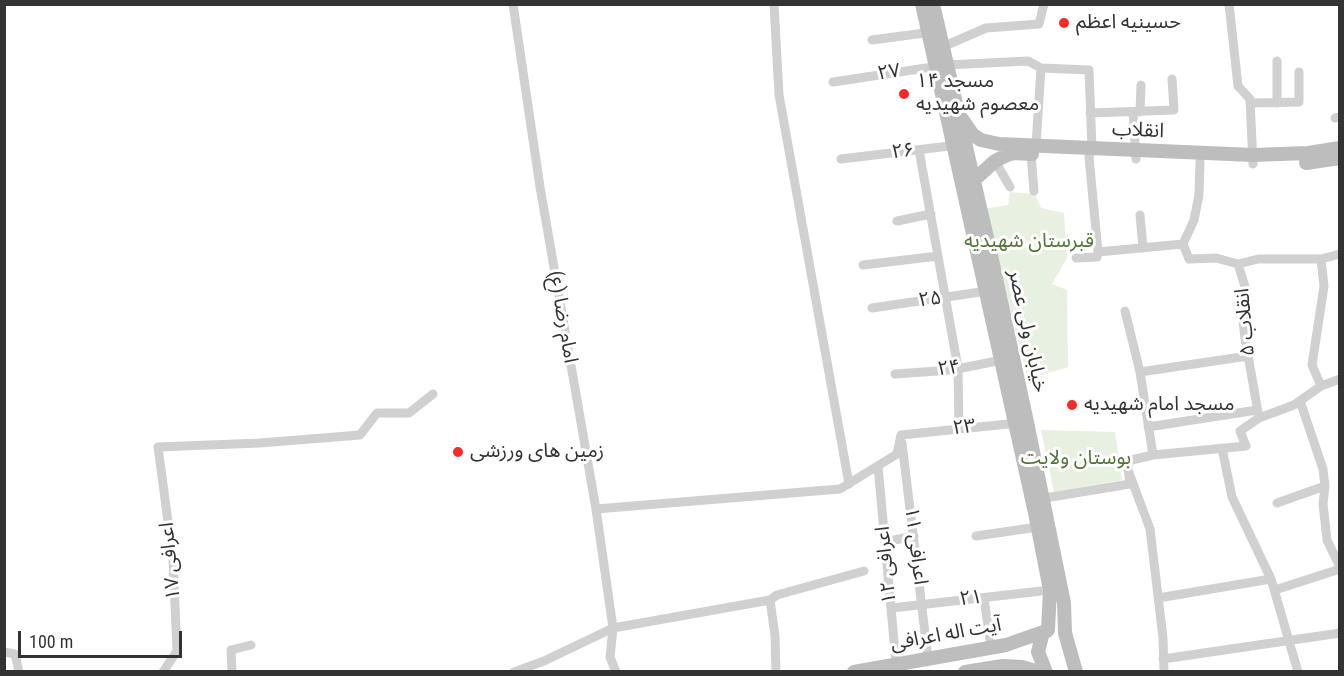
<!DOCTYPE html>
<meta charset="utf-8">
<style>
body{margin:0}
#map{position:relative;width:1344px;height:676px;overflow:hidden;background:#fff;font-family:"Roboto Condensed",sans-serif}
canvas{display:block}
.frame{position:absolute;inset:0;border:6px solid #333;pointer-events:none}
.scale{position:absolute;left:18px;top:631px;width:164px;height:27px;box-sizing:border-box;border:3px solid #333;border-top:0;padding-left:8px;font-size:18px;line-height:21px;white-space:nowrap;color:#333;-webkit-text-stroke:4px #fff;paint-order:stroke}
</style>
<div id="map">
<canvas width="1344" height="676"></canvas>
<div class="frame"></div>
<div class="scale">100 m</div>
</div>
<script>
const ctx = document.querySelector('canvas').getContext('2d');
ctx.lineJoin = 'round';
function fill(path, color) { ctx.fillStyle = color; ctx.fill(path, 'evenodd'); }
const poly = rows => new Path2D(rows.map(r => 'M' + r).join(''));
function stroke(path, color, width, dash) { ctx.strokeStyle = color; ctx.lineWidth = width; ctx.lineCap = dash ? 'butt' : 'round'; ctx.setLineDash(dash || []); ctx.stroke(path); }
function write(font, color, halo, rows, align = 'center') {
  ctx.font = font + ' "Roboto Condensed","Noto Sans Arabic",sans-serif'; ctx.lineWidth = 6; ctx.setLineDash([]); ctx.textBaseline = 'middle'; ctx.strokeStyle = halo; ctx.fillStyle = color; for (const [text, x, y, turn = 0] of rows) {
    ctx.save(); ctx.translate(x, y); ctx.rotate((+turn || 0) * Math.PI / 180); ctx.textAlign = isNaN(turn) ? turn : align; if (halo) ctx.strokeText(text, 0, 0); ctx.fillText(text, 0, 0); ctx.restore();
  }
}
fill(poly([
 [1010,192,1035,194,1041,208,1064,213,1067,258,1052,284,1067,290,1068,367,1028,379,984,209,1008,205],
 [1041,430,1115,432,1122,480,1054,492]
]), '#e8f0e1');
stroke(poly([
 [513,4,540,187,596,509,613,628,610,657,616,672],
 [774,4,779,95,849,484],
 [1229,4,1238,86,1250,99,1253,164],
 [872,40,932,32],
 [940,48,986,28,1039,24,1044,4],
 [1277,61,1277,103],
 [833,82,946,65,1028,61,1041,68,1089,70,1092,148,1089,157,1098,252],
 [1251,103,1299,102,1299,72],
 [1133,112,1136,159],
 [1140,112,1141,85],
 [1090,113,1174,110,1172,79],
 [1335,118,1340,117],
 [919,150,958,368,959,429],
 [841,159,958,145],
 [995,161,1010,187],
 [1034,191,1031,154,1036,145,1041,68],
 [1140,215,1143,248],
 [897,221,931,214],
 [1076,258,1097,257,1098,252,1183,244],
 [1321,259,1340,254],
 [1238,264,1258,259,1321,259,1324,286,1312,365,1321,386,1294,405,1259,418],
 [863,265,938,256],
 [872,308,987,291],
 [1125,311,1140,372,1153,455,1246,446,1240,431,1259,418,1245,338,1242,313,1246,290,1238,264,1216,258,1189,259,1183,244,1194,220,1199,195,1200,162],
 [1140,372,1248,356],
 [895,374,952,370,1002,360],
 [1321,386,1340,379],
 [1300,401,1323,469,1325,486,1323,504,1327,540,1340,567],
 [1148,427,1257,410],
 [901,435,1018,423],
 [902,443,928,658],
 [1222,448,1232,497,1271,579,1298,672],
 [878,466,896,663],
 [1128,470,1150,529,1163,638,1164,672],
 [1039,499,1130,484,1127,461,1153,455],
 [1277,503,1325,486],
 [596,509,840,489,897,454,901,435],
 [976,536,1038,527],
 [885,542,914,536],
 [1275,590,1340,569],
 [984,598,991,647],
 [1158,598,1271,579],
 [770,600,775,636,776,672],
 [892,608,1050,590],
 [4,652,15,654,19,672],
 [1163,659,1340,633],
 [163,672,177,651,173,559,158,447,260,443,360,435,377,413,409,413,433,394],
 [232,672,231,650,251,645],
 [514,672,544,661,613,628,770,600,777,595,864,571]
]), '#d0d0d0', 9);
stroke(poly([
 [922,4,1035,513,1050,590,1048,630],
 [933,4,989,246,1027,422,1064,603,1065,633,1076,672],
 [962,119,973,135,981,140,999,144,1253,155,1308,153,1340,148],
 [1306,163,1340,158],
 [967,182,973,181,995,161,1007,155,1014,153,1032,154],
 [854,672,1006,645,1043,632],
 [965,672,1003,666,1022,667,1039,672],
 [1046,672,1038,652,1043,632,1047,631]
]), '#bdbdbd', 14);
for (const [x, y, r, color] of [
 [1064,23,6,"#f52a2a"],
 [904,94,6,"#f52a2a"],
 [1072,405,6,"#f52a2a"],
 [458,452,6,"#f52a2a"]
]) { const dot = new Path2D(); dot.arc(x, y, r, 0, 2 * Math.PI); ctx.fillStyle = color; ctx.fill(dot); stroke(dot, '#fff', 2); }
write('20px', '#333', '#fff', [
 ["حسینیه اعظم",1076,23],
 ["مسجد ۱۴",916,82],
 ["معصوم شهیدیه",916,105],
 ["مسجد امام شهیدیه",1084,405],
 ["زمین های ورزشی",470,452]
], 'left');
write('20px', '#333', '#fff', [
 ["۲۷",889,73,-9],
 ["انقلاب",1138,131,3],
 ["۲۶",903,152,-6],
 ["۲۵",930,300,-8],
 ["امام رضا (ع)",562,317,80],
 ["انقلاب ۵",1246,322,-95],
 ["خیابان ولی عصر",1027,331,78],
 ["۲۴",949,369,-7],
 ["۲۳",964,428,-6],
 ["اعرافی ۱۱",915,546,83],
 ["اعرافی ۱۷",171,561,-95],
 ["اعرافی ۱۲",887,565,-95],
 ["۲۱",971,599,-7],
 ["آیت اله اعرافی",946,635,-10]
]);
write('20px', '#51743b', '#fff', [
 ["قبرستان شهیدیه",1029,242],
 ["بوستان ولایت",1076,459]
]);
</script>
